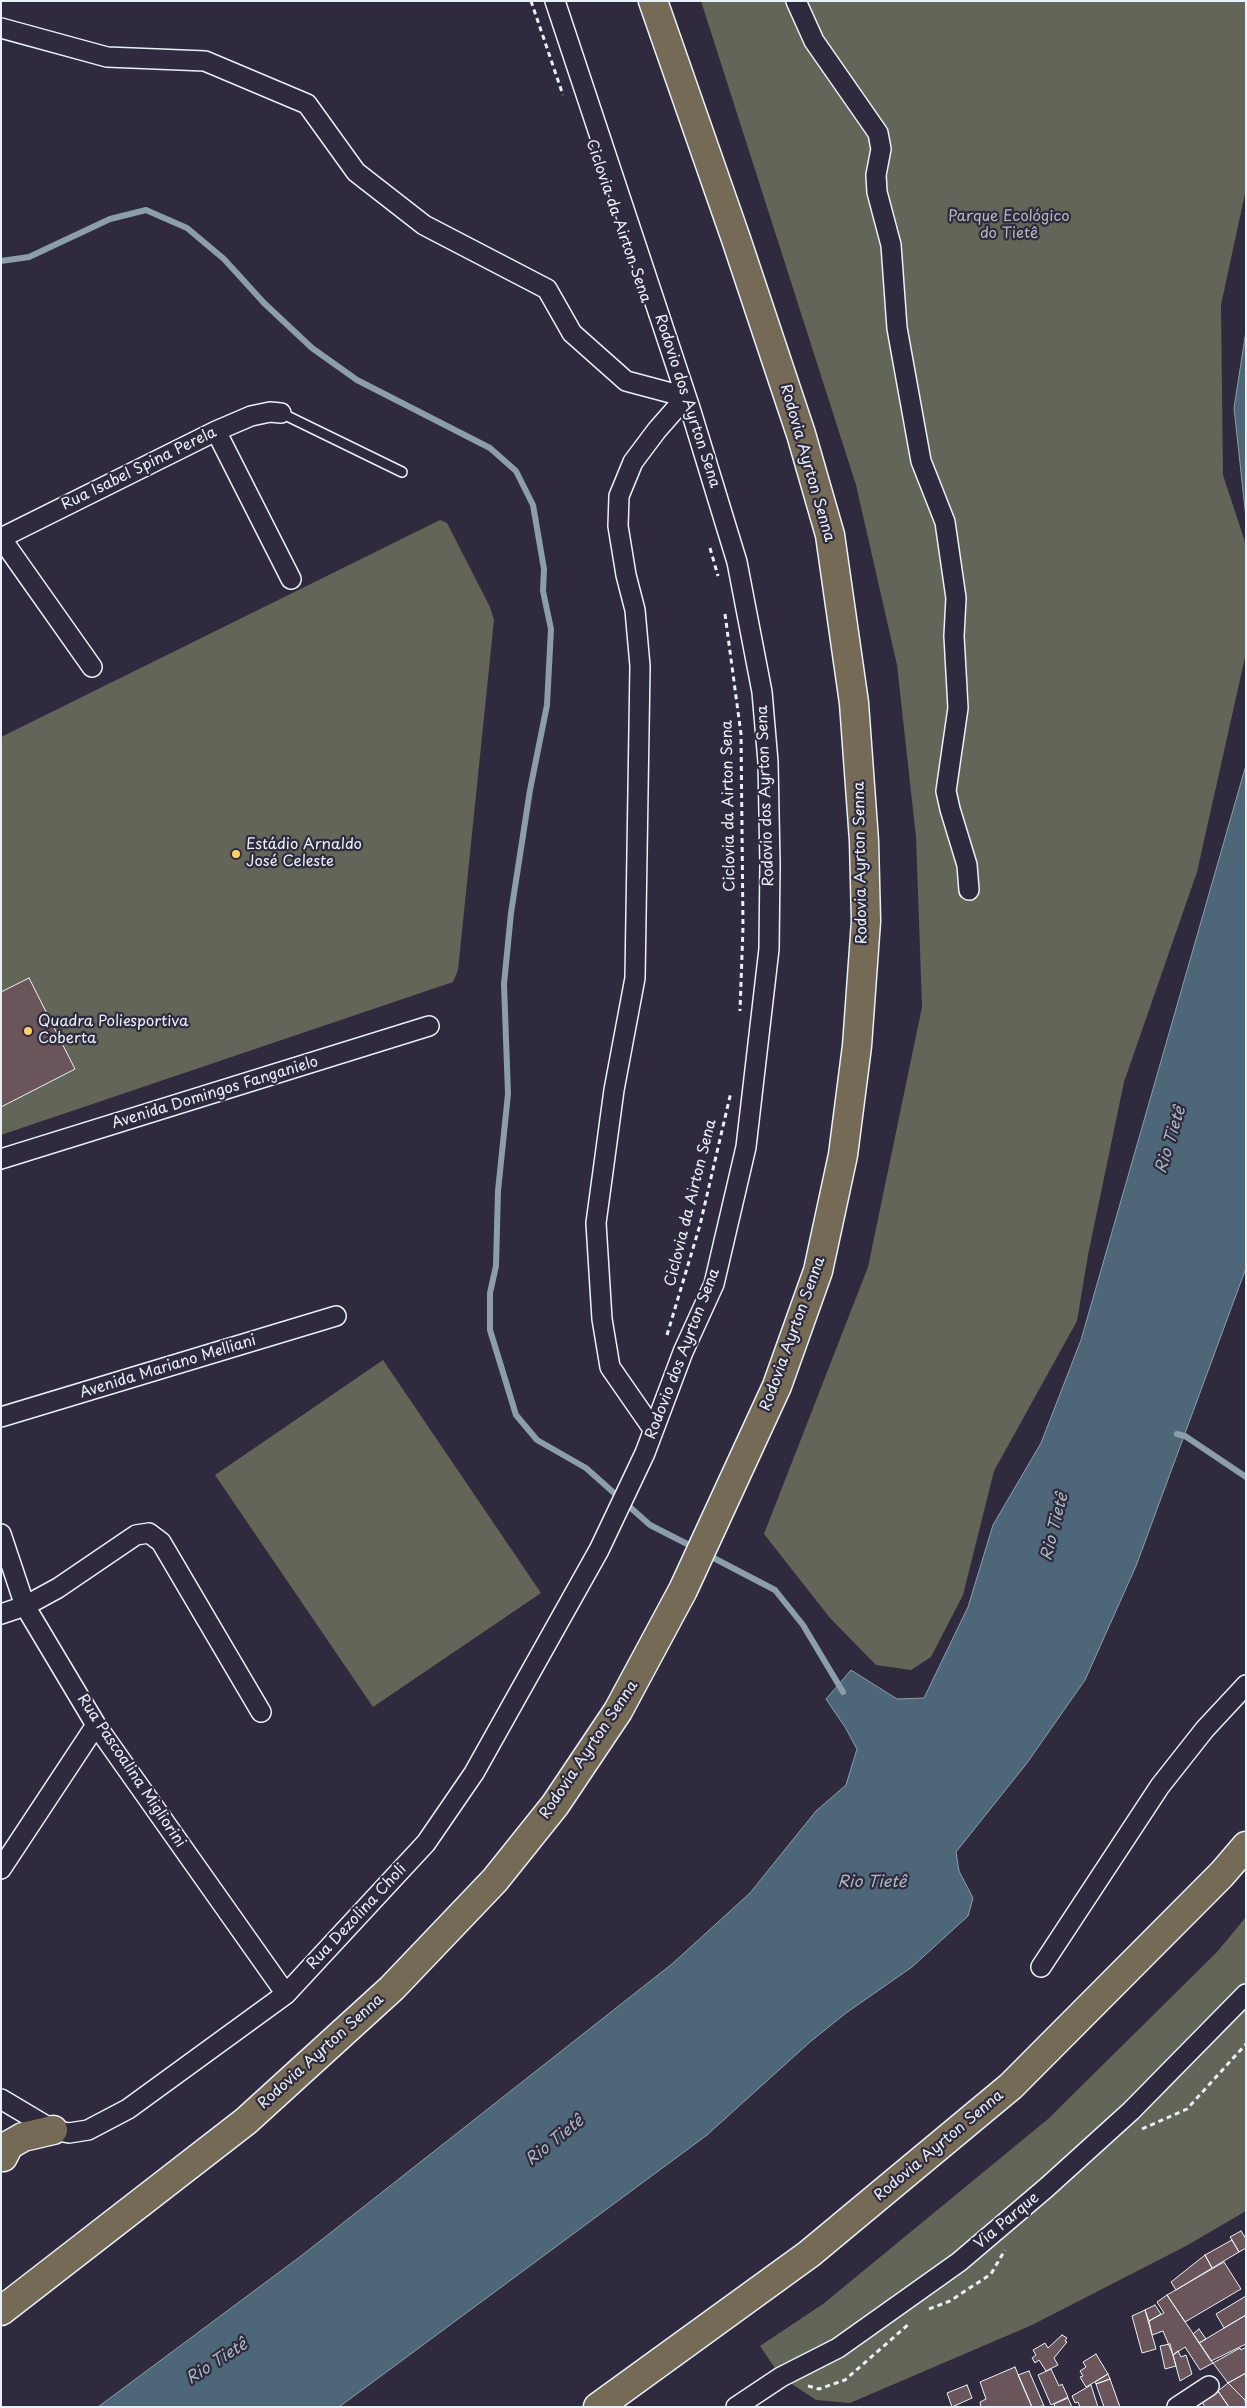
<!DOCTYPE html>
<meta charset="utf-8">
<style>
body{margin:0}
#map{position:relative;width:1247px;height:2408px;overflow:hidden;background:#2f2a3d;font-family:"Playpen Sans",sans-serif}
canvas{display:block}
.frame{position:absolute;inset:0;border:2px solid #e8f1f8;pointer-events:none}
</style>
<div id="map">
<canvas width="1247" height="2408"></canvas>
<div class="frame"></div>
</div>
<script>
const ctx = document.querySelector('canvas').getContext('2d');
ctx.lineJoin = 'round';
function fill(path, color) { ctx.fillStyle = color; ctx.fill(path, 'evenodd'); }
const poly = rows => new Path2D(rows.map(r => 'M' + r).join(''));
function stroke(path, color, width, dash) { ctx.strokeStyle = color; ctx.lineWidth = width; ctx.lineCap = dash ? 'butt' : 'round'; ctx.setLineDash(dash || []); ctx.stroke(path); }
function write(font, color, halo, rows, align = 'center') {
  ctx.font = font + ' "Playpen Sans",sans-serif'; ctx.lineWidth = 4.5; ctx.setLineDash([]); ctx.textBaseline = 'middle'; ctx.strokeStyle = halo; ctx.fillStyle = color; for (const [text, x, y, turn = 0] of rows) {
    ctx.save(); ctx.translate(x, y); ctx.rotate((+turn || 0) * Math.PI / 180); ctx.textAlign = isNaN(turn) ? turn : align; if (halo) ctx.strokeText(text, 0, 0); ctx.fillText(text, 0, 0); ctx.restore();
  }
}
fill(poly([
 [701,1,1246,1,1246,189,1221,305,1223,475,1246,545,1246,653,1197,872,1124,1082,1088,1255,1077,1321,994,1471,963,1595,931,1657,911,1670,876,1665,830,1618,764,1534,868,1267,922,1007,916,837,897,665,856,485],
 [440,520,447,523,490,607,494,620,458,970,453,982,1,1135,1,737],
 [383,1360,541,1593,373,1707,215,1475],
 [1246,1917,1246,2211,1186,2246,1032,2325,850,2403,816,2400,781,2377,760,2346,823,2304,1048,2119,1217,1952]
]), '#626557');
const water = poly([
 [1246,331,1246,518,1234,408,1246,331],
 [1246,765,1246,1268,1136,1566,1085,1680,1027,1763,956,1852,959,1871,973,1898,968,1916,912,1967,846,2013,810,2042,707,2135,339,2407,98,2407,301,2256,672,1964,750,1893,816,1811,846,1785,857,1749,845,1727,826,1699,851,1670,897,1699,924,1698,968,1607,993,1525,1041,1443,1081,1340,1246,765]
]);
fill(water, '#4e6778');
stroke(water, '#8c9eab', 1);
stroke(poly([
 [1,261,29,257,110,219,146,210,187,228,224,259,264,303,312,348,357,380,490,448,516,471,533,505,544,569,543,591,551,629,547,705,530,790,511,913,504,984,508,1094,498,1191,496,1266,490,1293,490,1330,516,1415,537,1440,586,1468,650,1525,695,1548],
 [1177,1434,1185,1436,1246,1477],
 [706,1554,775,1590,803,1625,843,1692]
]), '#8c9eab', 6);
const building = poly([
 [29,978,75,1069,1,1107,1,992,29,978],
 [1241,2231,1246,2239,1246,2248,1239,2252,1230,2237,1241,2231],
 [1232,2240,1239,2252,1212,2268,1205,2255,1232,2240],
 [1205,2255,1212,2268,1176,2290,1171,2282,1205,2255],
 [1224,2262,1241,2289,1185,2322,1167,2295,1224,2262],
 [1167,2295,1213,2363,1200,2370,1185,2347,1173,2355,1163,2331,1152,2335,1149,2321,1164,2313,1157,2302,1167,2295],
 [1246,2296,1246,2315,1224,2328,1216,2314,1246,2296],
 [1155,2305,1161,2314,1149,2321,1145,2310,1155,2305],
 [1145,2310,1156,2349,1142,2353,1132,2316,1145,2310],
 [1246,2315,1246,2344,1211,2361,1199,2343,1246,2315],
 [1199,2329,1206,2339,1199,2343,1193,2334,1199,2329],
 [1062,2335,1067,2338,1065,2341,1067,2342,1054,2358,1058,2365,1046,2371,1039,2360,1035,2363,1032,2358,1036,2355,1033,2350,1045,2343,1048,2348,1062,2335],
 [1170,2344,1176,2366,1165,2369,1160,2346,1170,2344],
 [1246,2347,1246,2373,1228,2383,1213,2363,1240,2348,1241,2350,1246,2347],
 [1178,2351,1181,2357,1186,2355,1192,2374,1180,2381,1173,2355,1178,2351],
 [1096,2354,1108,2374,1086,2387,1080,2377,1083,2376,1080,2371,1086,2367,1083,2362,1096,2354],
 [1015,2367,1032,2407,981,2407,980,2402,986,2399,980,2382,1015,2367],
 [1051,2369,1059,2386,1062,2384,1068,2397,1051,2405,1038,2375,1051,2369],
 [1029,2371,1044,2406,1032,2407,1018,2375,1029,2371],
 [1246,2373,1246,2400,1245,2400,1228,2383,1246,2373],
 [1108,2374,1110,2379,1096,2384,1095,2382,1108,2374],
 [1110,2379,1120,2407,1104,2407,1096,2384,1110,2379],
 [1228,2383,1245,2400,1246,2407,1229,2407,1218,2391,1228,2383],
 [967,2385,972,2398,952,2407,947,2393,967,2385],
 [1091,2385,1098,2407,1080,2407,1078,2402,1075,2403,1072,2396,1091,2385],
 [1218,2391,1229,2407,1205,2407,1202,2402,1218,2391],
 [1068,2398,1072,2407,1055,2407,1054,2404,1068,2398]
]);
fill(building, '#6a555a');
stroke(building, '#e8f1f8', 1);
const service = poly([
 [281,413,402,472]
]);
const minor = poly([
 [796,1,814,41,878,133,881,149,876,175,877,192,891,245,897,328,921,461,945,522,956,598,954,636,958,708,946,791,950,809,967,865,969,890],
 [1,28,107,57,205,61,307,104,356,172,424,225,547,289,572,333,626,381,686,397,657,430,633,462,619,496,618,526,626,575,635,610,640,666,635,978,614,1090,596,1223,602,1319,610,1367,653,1429],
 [216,431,291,579],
 [1,538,216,431,251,416,270,412,281,413],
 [1,538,92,667],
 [1,1159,429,1026],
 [1,1417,336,1316],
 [1,1534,25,1606,96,1725,286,1994],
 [1,1614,25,1606,58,1588,136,1535,149,1533,161,1542,261,1712],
 [1,1869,96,1725],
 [1041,1967,1160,1786,1205,1729,1246,1685],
 [1,2099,53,2130,69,2133,88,2130,128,2109,286,1994,426,1843,474,1773,599,1550,645,1453,683,1352,714,1284,746,1147,769,949,770,864,768,762,762,692,737,562,690,408,555,1],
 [736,2407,781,2377,838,2348,959,2262,1046,2188,1131,2111,1246,1994],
 [1177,2407,1209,2386]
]);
const motorway = poly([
 [3,2157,9,2145,23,2137,53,2130],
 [1,2311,246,2121,392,1988,495,1880,555,1805,618,1711,683,1590,777,1386,818,1271,843,1155,857,1046,866,921,864,841,854,703,830,535,801,434,736,239,653,1],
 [598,2407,809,2254,1011,2086,1222,1874,1246,1846]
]);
stroke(service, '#e8f1f8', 12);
stroke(minor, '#e8f1f8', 22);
stroke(motorway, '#e8f1f8', 31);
stroke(poly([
 [531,1,563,95],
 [710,548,718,576],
 [725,614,741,734,743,927,740,1011],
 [667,1335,700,1225,731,1092],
 [1142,2129,1187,2109,1246,2044],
 [929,2309,950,2301,991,2274,1005,2250],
 [808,2386,819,2389,845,2380,910,2323]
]), '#e8f1f8', 3, [5, 4]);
stroke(service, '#2f2a3d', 9);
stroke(minor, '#2f2a3d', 19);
stroke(motorway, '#756a55', 28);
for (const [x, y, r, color] of [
 [236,854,5,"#ffd166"],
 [28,1031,5,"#ffd166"]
]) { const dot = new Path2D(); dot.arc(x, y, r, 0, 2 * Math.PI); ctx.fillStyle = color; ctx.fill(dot); stroke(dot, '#2f2a3d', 2); }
write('15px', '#b2b9b8', '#2f2a3d', [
 ["Parque Ecológico",1009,217],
 ["do Tietê",1009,234]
]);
write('15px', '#e8f1f8', '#2f2a3d', [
 ["Ciclovia da Airton Sena",618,221,71],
 ["Rodovio dos Ayrton Sena",687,401,72],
 ["Rodovia Ayrton Senna",807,463,74],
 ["Rua Isabel Spina Perela",139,469,-26],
 ["Rodovio dos Ayrton Sena",766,796,-92],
 ["Ciclovia da Airton Sena",729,806,-91],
 ["Rodovia Ayrton Senna",861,863,-91],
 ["Avenida Domingos Fanganielo",215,1093,-17],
 ["Ciclovia da Airton Sena",691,1203,-76],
 ["Rodovia Ayrton Senna",793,1334,-70],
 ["Rodovio dos Ayrton Sena",683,1354,-69],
 ["Avenida Mariano Melliani",168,1367,-17],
 ["Rodovia Ayrton Senna",589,1750,-56],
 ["Rua Pascoalina Migliorini",131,1771,56],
 ["Rua Dezolina Choli",357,1917,-47],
 ["Rodovia Ayrton Senna",321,2052,-42],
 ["Rodovia Ayrton Senna",939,2146,-40],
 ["Via Parque",1007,2221,-40]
]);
write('15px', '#e8f1f8', '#2f2a3d', [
 ["Estádio Arnaldo",246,845],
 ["José Celeste",246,862],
 ["Quadra Poliesportiva",38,1022],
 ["Coberta",38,1039]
], 'left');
write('italic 16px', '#aabac5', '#2f2a3d', [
 ["Rio Tietê",1171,1140,-73],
 ["Rio Tietê",1055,1527,-76],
 ["Rio Tietê",872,1883],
 ["Rio Tietê",555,2141,-39],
 ["Rio Tietê",217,2362,-33]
]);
</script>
